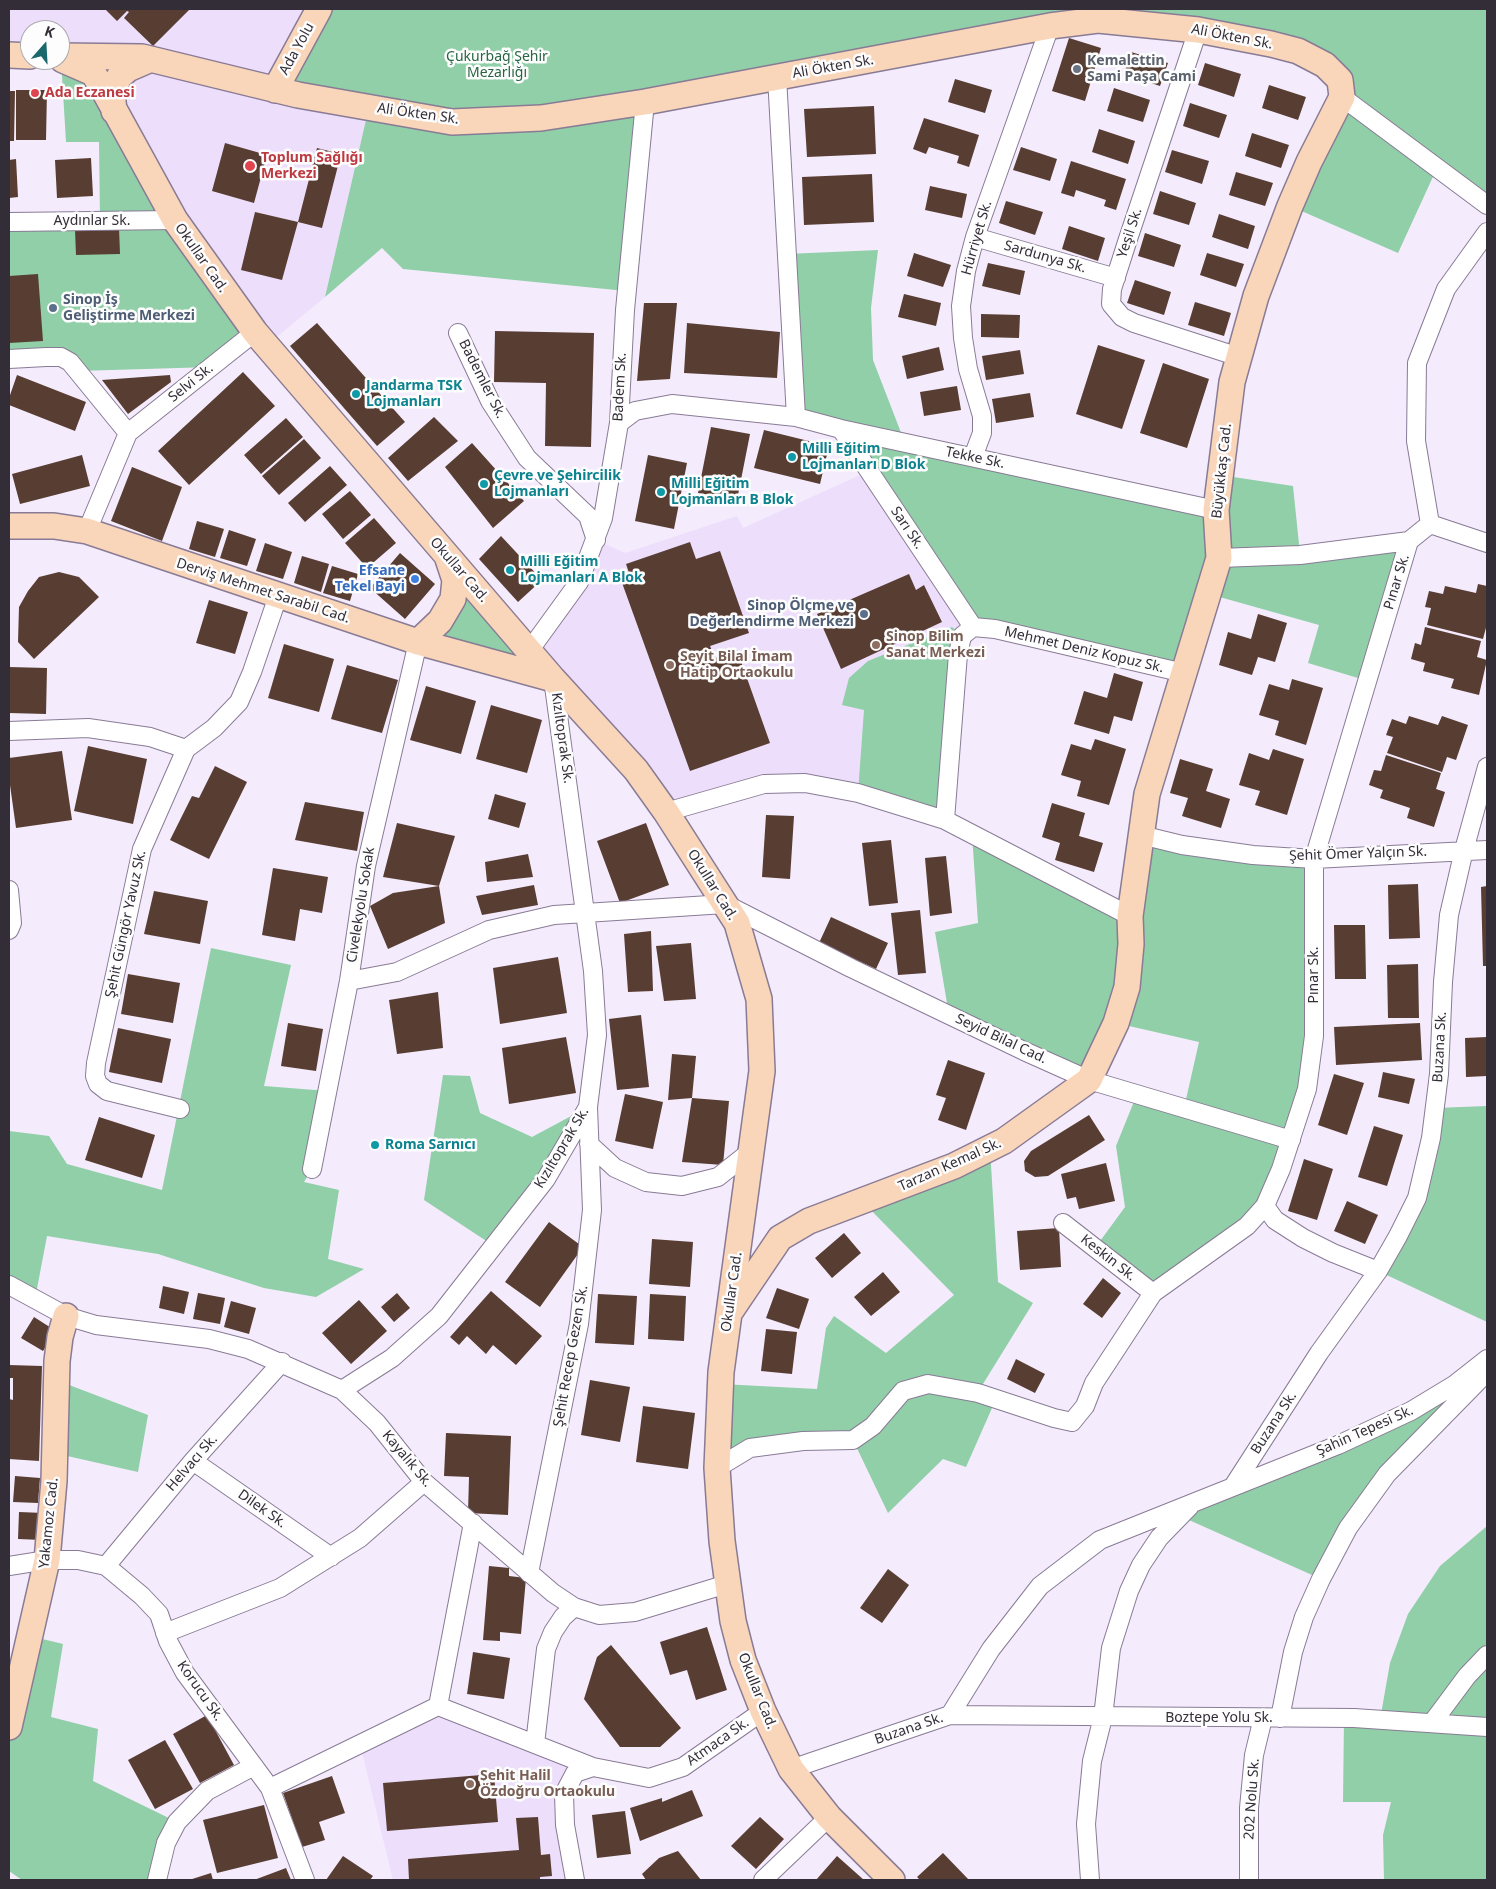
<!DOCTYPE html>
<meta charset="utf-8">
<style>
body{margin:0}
#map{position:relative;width:1496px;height:1889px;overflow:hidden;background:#f4ebfd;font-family:"Noto Sans",sans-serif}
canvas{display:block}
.frame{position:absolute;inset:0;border:10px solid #332d38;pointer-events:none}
.north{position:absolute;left:20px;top:20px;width:50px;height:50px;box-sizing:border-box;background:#fdfdfd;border:1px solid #acaaae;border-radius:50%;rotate:19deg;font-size:14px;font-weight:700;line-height:20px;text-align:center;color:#332d38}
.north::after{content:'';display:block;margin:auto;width:18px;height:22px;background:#1a676c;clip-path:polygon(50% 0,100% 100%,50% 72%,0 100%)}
</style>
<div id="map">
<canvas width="1496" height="1889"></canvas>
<div class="frame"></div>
<div class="north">K</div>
</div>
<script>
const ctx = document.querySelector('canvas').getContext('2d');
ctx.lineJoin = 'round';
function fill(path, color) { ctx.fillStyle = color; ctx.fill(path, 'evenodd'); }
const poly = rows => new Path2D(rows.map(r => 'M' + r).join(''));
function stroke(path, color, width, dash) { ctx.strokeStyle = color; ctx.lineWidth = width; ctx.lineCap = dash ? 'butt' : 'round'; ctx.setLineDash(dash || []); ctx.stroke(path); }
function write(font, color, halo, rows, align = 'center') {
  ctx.font = font + ' "Noto Sans",sans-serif'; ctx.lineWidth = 5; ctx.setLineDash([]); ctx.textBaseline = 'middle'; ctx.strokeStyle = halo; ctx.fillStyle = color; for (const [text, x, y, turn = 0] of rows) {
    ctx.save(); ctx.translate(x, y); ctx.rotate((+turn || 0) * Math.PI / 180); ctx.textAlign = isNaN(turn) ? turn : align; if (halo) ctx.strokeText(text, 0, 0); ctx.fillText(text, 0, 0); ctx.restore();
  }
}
fill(poly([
 [9,9,319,9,369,107,325,297,266,346,114,111,128,69,60,56,60,30,30,30,30,56,9,55],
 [869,471,973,627,962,636,945,820,805,783,666,812,529,651,596,540,625,553,737,516,743,528],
 [438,1706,593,1767,564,1794,575,1880,393,1880,360,1744]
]), '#eddefb');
fill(poly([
 [319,9,1487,9,1487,205,1437,168,1398,253,1290,206,1342,97,1325,65,1098,20,645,102,626,291,403,269,382,248,325,297,369,107,275,90],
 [61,59,80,65,255,332,211,367,78,371,70,362,9,359,9,222,100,220,99,142,66,142],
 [878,250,871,308,873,360,905,443,1215,510,1220,475,1293,486,1300,554,1409,541,1368,681,1308,663,1319,625,1209,594,1184,673,973,627,841,430,796,417,787,254],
 [455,580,553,679,418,642],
 [952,627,962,636,945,820,858,793,864,710,842,705,849,678,868,661],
 [972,834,1130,915,1141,835,1314,859,1314,1036,1265,1206,1153,1293,1095,1248,1125,1207,1116,1146,1137,1094,1184,1108,1199,1042,1116,1023,1089,1080,949,1015,935,932,978,923],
 [211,948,291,965,264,1086,328,1091,312,1169,304,1182,339,1190,328,1259,364,1269,316,1297,264,1288,158,1254,47,1236,35,1299,9,1285,9,1131,49,1136,67,1164,162,1190],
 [443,1075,470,1076,480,1113,532,1137,588,1107,494,1246,424,1200],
 [1487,1106,1487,1322,1378,1271,1398,1236,1435,1108],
 [990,1148,998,1282,1033,1303,978,1392,996,1399,966,1467,943,1459,888,1513,853,1440,750,1448,717,1468,721,1384,817,1389,826,1328,834,1316,886,1353,954,1295,863,1202],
 [1487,1359,1429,1430,1321,1579,1180,1516,1338,1445],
 [56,1380,148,1415,138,1472,54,1453],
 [1487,1526,1487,1880,1384,1880,1383,1835,1391,1802,1343,1802,1344,1718,1380,1720,1390,1663,1408,1614,1440,1566],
 [30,1636,63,1644,51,1717,98,1729,93,1781,177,1822,157,1880,22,1880,9,1871,9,1727]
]), '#90cfa7');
fill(poly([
 [105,9,190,9,153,46,124,18,129,12,127,11,117,21],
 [1069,38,1101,48,1085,101,1052,91],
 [1131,52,1168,63,1160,86,1124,74],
 [1205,63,1241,74,1234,97,1198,85],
 [955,79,992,90,985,113,948,102],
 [1269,85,1306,97,1298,120,1262,108],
 [1114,88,1150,100,1143,122,1107,111],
 [16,90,47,90,46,140,16,140],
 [9,91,15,91,14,141,9,141],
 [1190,103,1227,115,1219,138,1183,126],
 [874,106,876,154,807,157,804,109],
 [924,118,979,135,969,167,957,163,959,156,929,147,926,154,913,149],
 [1099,129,1135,141,1128,164,1092,152],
 [1252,133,1289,145,1281,168,1245,156],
 [225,143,267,155,254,203,212,191],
 [1021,147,1057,159,1050,181,1013,170],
 [317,148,341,154,322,228,298,222,282,280,241,270,255,212,298,222],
 [1172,150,1209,161,1202,184,1165,172],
 [91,158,93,196,57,198,55,160],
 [16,159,18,197,9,198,9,160],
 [1071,161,1126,179,1116,210,1104,206,1106,200,1076,190,1074,197,1061,193],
 [1236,172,1273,183,1265,206,1229,195],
 [872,174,874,222,804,225,802,177],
 [930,186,967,194,962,218,925,210],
 [1160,191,1196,203,1189,225,1153,214],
 [1006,201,1043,212,1035,235,999,223],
 [1219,214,1255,226,1248,249,1212,237],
 [1069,226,1105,238,1098,261,1062,249],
 [119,228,120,254,76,255,75,230],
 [1145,233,1181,245,1174,267,1138,256],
 [914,253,951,265,943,287,907,276],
 [1207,253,1244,264,1236,287,1200,275],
 [988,263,1025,271,1020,295,982,286],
 [38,274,43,341,9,343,9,276],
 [1135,280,1171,292,1164,315,1127,303],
 [904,294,941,303,936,326,898,317],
 [1195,302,1231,313,1224,336,1188,325],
 [644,303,677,303,670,379,637,381],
 [981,314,1020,315,1019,338,981,337],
 [317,323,405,422,377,446,290,346],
 [687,323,780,332,777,378,684,373],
 [495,331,594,333,591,447,545,446,546,383,494,382],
 [1098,345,1145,360,1122,429,1076,414],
 [939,347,944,370,907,379,902,356],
 [1020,350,1024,374,986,380,982,356],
 [1163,363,1209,379,1187,448,1140,433],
 [243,372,275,406,189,485,158,451],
 [17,375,86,402,75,431,9,405,9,398],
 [170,375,171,382,128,414,102,380],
 [957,386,961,410,924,416,920,392],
 [1030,393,1034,417,996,423,992,399],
 [434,417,458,441,408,481,388,458],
 [286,418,303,437,261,474,244,455],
 [711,427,750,434,737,500,698,493],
 [764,430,829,446,820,484,754,468],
 [304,439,321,458,279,495,262,476],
 [472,443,524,501,493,528,445,467],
 [82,455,90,486,20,504,12,474],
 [648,455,687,463,674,529,635,521],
 [330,466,347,485,305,522,288,503],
 [132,467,182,487,162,541,111,521],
 [350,491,371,515,343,539,322,514],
 [374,518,396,543,367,568,345,543],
 [197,521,224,529,215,557,189,549],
 [229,530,256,539,247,566,220,558],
 [501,536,542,580,518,602,479,559],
 [690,542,696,559,720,551,749,633,710,646,715,658,737,650,770,743,690,771,621,580,630,576,626,564],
 [265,543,292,552,283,579,256,571],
 [400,553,435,584,405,619,370,588],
 [302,556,329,564,321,592,294,583],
 [332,566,358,574,350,601,323,593],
 [59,572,79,577,99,597,34,659,18,642,19,607,28,591,39,577],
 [909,574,916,590,924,585,942,622,841,669,817,614],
 [1478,584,1487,586,1487,624,1483,639,1427,625,1431,608,1425,607,1429,591,1443,594,1445,586,1476,593],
 [209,600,248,612,235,654,196,643],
 [1258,614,1287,623,1275,662,1258,657,1252,675,1219,665,1228,632,1251,639],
 [1425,627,1481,641,1477,657,1487,660,1479,695,1451,688,1454,679,1423,671,1425,663,1411,659,1415,643,1421,645],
 [284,644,334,659,319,712,268,698],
 [347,665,398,680,382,733,331,719],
 [9,667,47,668,46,714,9,713],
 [1114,673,1143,682,1132,721,1114,716,1109,734,1074,724,1084,691,1107,698],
 [1292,679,1323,688,1306,745,1275,735,1279,721,1259,715,1269,684,1289,690],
 [426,686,476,701,461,754,410,740],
 [491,705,542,720,527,773,476,759],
 [1409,716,1438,725,1442,716,1468,725,1456,760,1447,757,1442,772,1387,753,1393,737,1386,735,1392,719,1406,724],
 [1095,739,1126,749,1109,805,1077,796,1081,781,1061,775,1071,744,1091,750],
 [88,746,147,759,133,824,74,811],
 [1273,749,1304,759,1287,815,1255,805,1260,791,1239,785,1249,753,1269,760],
 [62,751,72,820,16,828,9,778,9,758],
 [1386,755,1441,773,1436,789,1445,792,1434,827,1407,818,1410,808,1380,798,1383,790,1369,785,1374,770,1381,771],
 [1180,759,1213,769,1206,791,1230,799,1221,828,1182,816,1188,798,1170,793],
 [215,766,247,782,209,859,170,840,192,796,199,798],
 [495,794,526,803,519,828,488,819],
 [305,802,364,812,357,851,295,840],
 [1052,803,1085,813,1079,836,1103,843,1094,872,1055,860,1060,843,1042,837],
 [766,815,794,816,790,879,762,877],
 [397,823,455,836,439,886,383,877],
 [646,823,669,885,620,903,597,841],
 [891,840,898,903,869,906,862,843],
 [528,854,533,877,487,882,485,862],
 [946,856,952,913,930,916,925,858],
 [273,868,328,877,322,913,300,909,295,941,262,935],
 [1418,884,1420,938,1389,939,1388,885],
 [534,885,538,905,482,915,476,896],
 [439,886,445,923,388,949,370,906,393,893],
 [1487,886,1487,966,1483,966,1481,887],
 [154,891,208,901,200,944,144,934],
 [920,910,926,973,898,975,891,913],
 [831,917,888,943,876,969,819,943],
 [1334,925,1365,925,1366,979,1335,979],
 [651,931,653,991,628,992,624,934],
 [691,943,696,999,664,1001,656,946],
 [558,957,567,1013,500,1024,493,968],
 [1418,964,1419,1018,1388,1018,1387,965],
 [128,974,180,983,173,1023,121,1014],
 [438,992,443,1048,397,1054,389,1000],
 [641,1015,649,1087,617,1090,609,1019],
 [288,1023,323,1029,316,1071,281,1066],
 [1420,1023,1422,1060,1336,1065,1334,1027],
 [118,1028,171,1039,162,1083,109,1072],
 [566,1037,576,1093,509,1104,502,1048],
 [1487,1037,1487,1076,1466,1077,1465,1038],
 [672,1054,696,1056,692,1098,729,1101,723,1165,682,1162,692,1098,668,1100],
 [948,1060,985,1073,966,1130,938,1120,946,1098,936,1095],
 [1383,1072,1415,1079,1409,1104,1378,1097],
 [1334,1074,1364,1083,1347,1135,1318,1125],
 [625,1094,663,1102,653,1149,615,1141],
 [1089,1115,1105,1140,1048,1176,1035,1177,1025,1171,1024,1161,1031,1151],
 [99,1117,155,1135,142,1178,85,1160],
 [1374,1126,1403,1135,1387,1186,1358,1177],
 [1304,1159,1333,1169,1317,1220,1288,1211],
 [1106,1163,1115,1201,1079,1209,1076,1197,1067,1199,1061,1174],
 [1347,1201,1378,1215,1365,1244,1334,1231],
 [549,1222,583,1247,540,1307,505,1282],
 [1059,1228,1061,1267,1020,1270,1017,1231],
 [844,1233,861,1253,832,1278,815,1258],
 [652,1239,693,1242,690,1287,649,1284],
 [883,1272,900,1292,871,1316,854,1297],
 [1103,1278,1121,1293,1102,1318,1083,1304],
 [163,1286,189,1292,184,1314,159,1308],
 [777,1288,809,1299,799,1329,766,1318],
 [491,1291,542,1336,516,1365,493,1345,486,1354,467,1336,459,1345,450,1337],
 [198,1293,225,1298,220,1324,193,1319],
 [397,1293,410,1308,394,1322,381,1307],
 [598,1294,637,1296,634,1345,595,1343],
 [650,1294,686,1296,684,1341,648,1339],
 [359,1300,387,1331,351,1364,322,1333],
 [231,1301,256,1308,249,1334,224,1327],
 [34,1317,56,1331,43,1351,21,1338],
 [766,1329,797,1332,792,1374,761,1371],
 [1016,1359,1045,1374,1035,1393,1007,1379],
 [9,1365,42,1366,39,1461,9,1459,9,1399,13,1400,13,1378,9,1378],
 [590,1380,630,1387,620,1442,581,1435],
 [643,1406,695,1413,688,1469,636,1462],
 [446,1433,511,1436,508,1515,468,1513,469,1477,444,1476],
 [15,1476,40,1478,38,1503,13,1502],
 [19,1512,44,1513,42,1540,18,1539],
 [489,1566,509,1568,509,1576,526,1578,521,1634,500,1632,500,1641,483,1640],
 [888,1569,909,1585,882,1623,860,1608],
 [707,1627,727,1690,696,1700,687,1670,670,1675,660,1642],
 [611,1645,681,1728,660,1747,620,1747,584,1699,597,1657],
 [473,1652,510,1658,504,1699,467,1694],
 [207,1715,234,1765,200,1783,173,1734],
 [165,1740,193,1789,155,1809,128,1760],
 [494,1774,498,1822,387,1831,383,1783],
 [332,1776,345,1813,319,1822,325,1840,302,1847,283,1793],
 [692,1790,703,1816,640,1841,630,1808,662,1798,662,1802],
 [264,1805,278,1858,217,1873,203,1820],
 [625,1811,631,1854,597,1858,592,1815],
 [538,1817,541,1855,550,1854,552,1876,540,1877,540,1880,409,1880,408,1859,519,1850,516,1818],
 [760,1817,784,1839,756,1869,731,1846],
 [678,1851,701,1880,646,1880,642,1874,659,1858],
 [943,1853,969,1880,920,1880,917,1877],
 [343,1856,373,1876,370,1880,326,1880],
 [837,1856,864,1880,816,1880],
 [286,1868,291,1880,254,1880],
 [211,1873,213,1880,189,1880]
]), '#583d32');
const street = poly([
 [1198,30,1128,239,1112,289,1111,304,1122,317,1134,323,1239,357],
 [777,77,796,417],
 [1342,97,1487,205],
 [9,222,175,220],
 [975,237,1116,278],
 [458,333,490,401,527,458,588,516,596,540],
 [9,359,46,357,61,357,70,362,128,433],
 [619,423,635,411,672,404,796,417,841,429,1216,510],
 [841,429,973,627],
 [973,457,982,433,982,416,968,369,963,338,961,306,966,271,975,237,1050,26],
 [1430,524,1416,441,1417,363,1446,289,1487,232],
 [87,531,128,433,255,332],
 [1409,541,1430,524,1487,543],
 [1219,558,1300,555,1409,541],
 [529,651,579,582,603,518,619,423,625,310,645,102],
 [9,731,88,728,150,737,186,749],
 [666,812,764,784,805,783,858,793,945,820,1130,916],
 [945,820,958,654,962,636,973,627,995,629,1184,673],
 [1141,835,1182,845,1253,855,1314,859,1487,850],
 [9,890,12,923,9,930],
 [349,981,397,972,489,930,554,915,725,904,851,968,1024,1051,1089,1080,1291,1140],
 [180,1109,107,1091,98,1084,95,1076,96,1063,142,849,186,749,214,728,239,702,252,672,278,596],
 [589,1144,615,1168,646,1182,682,1186,718,1177,751,1151],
 [312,1169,349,981,366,866,418,642],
 [1265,1206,1275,1220,1303,1238,1333,1253,1378,1271],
 [1063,1223,1153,1293],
 [9,1285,66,1316,96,1325,209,1339,248,1349,342,1390,377,1423,424,1482,553,1593,574,1607,599,1615,635,1612,727,1584],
 [342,1390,392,1358,439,1316,546,1179,588,1107,597,1035,593,971,553,679],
 [193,1461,331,1557],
 [717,1468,750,1448,803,1441,853,1440,873,1426,903,1391,928,1384,978,1393,1054,1418,1072,1422,1085,1406,1094,1383,1153,1293,1247,1226,1265,1206,1281,1169,1307,1089,1314,1036,1314,859,1409,541],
 [1234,1485,1319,1353,1378,1271,1398,1236,1417,1198,1431,1138,1439,1074,1443,982,1449,915,1464,850,1487,767],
 [9,1566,47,1560,78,1560,106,1566,142,1596,159,1614,168,1641,185,1673,270,1788,305,1880],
 [106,1566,193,1461,282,1362],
 [529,1573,579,1324,592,1210,588,1107],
 [165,1633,280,1588,360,1538,424,1482],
 [438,1706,473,1523],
 [950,1715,1354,1718,1487,1727],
 [1280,1718,1293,1652,1304,1617,1321,1579,1348,1528,1387,1474,1487,1372],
 [1432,1723,1467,1676,1487,1655],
 [535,1744,546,1649,553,1632,563,1617,574,1607],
 [791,1769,950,1715,991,1649,1040,1586,1100,1540,1338,1445,1411,1411,1454,1385,1487,1359],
 [270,1788,438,1706,593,1767,649,1778,683,1767,763,1711],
 [157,1880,166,1843,177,1822,207,1791,254,1766],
 [575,1880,565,1825,564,1794,575,1773,593,1767],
 [763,1880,829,1817],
 [1090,1880,1086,1824,1092,1761,1103,1717,1111,1648,1129,1591,1141,1565,1159,1538,1190,1506],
 [1249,1880,1249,1808,1254,1755,1263,1718]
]);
const secondary = poly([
 [9,55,30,56],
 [60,56,142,57,298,95,452,122,541,118,645,102,1050,26,1098,20,1198,30,1271,44,1298,51,1325,65,1340,80,1342,97,1309,162,1290,206,1256,296,1232,382,1216,510,1219,558,1147,794,1130,916,1131,944,1127,987,1116,1023,1089,1080,1004,1141,954,1166,809,1221,780,1238,730,1312],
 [63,60,93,73,102,87,175,220,255,332,553,679,636,770,666,812,737,923,759,999,762,1071,721,1372,717,1468,722,1541,733,1621,743,1660,763,1711,791,1769,829,1817,892,1880],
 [275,90,319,9],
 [114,111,112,92,119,77,128,69,151,59],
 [9,526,54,526,87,531,418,642,553,679],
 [418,642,440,621,453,599,455,580,448,559],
 [9,1727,47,1560,54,1481,57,1361,60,1337,66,1316]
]);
stroke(street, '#897b95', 20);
stroke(secondary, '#897b95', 28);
stroke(street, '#fff', 18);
stroke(secondary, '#f9d6b9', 25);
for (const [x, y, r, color] of [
 [1077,69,5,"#6b7280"],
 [35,93,5,"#e0444e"],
 [250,166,6,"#e0444e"],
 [53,308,5,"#5c6f8a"],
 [356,394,5,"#0f9aa8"],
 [792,457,5,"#0f9aa8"],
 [484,484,5,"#0f9aa8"],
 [661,492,5,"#0f9aa8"],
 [510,570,5,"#0f9aa8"],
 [415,579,5,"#3f7fe0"],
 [864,614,5,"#5c6f8a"],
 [876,645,5,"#8d6e63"],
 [670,665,5,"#8d6e63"],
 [375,1145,5,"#0f9aa8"],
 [470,1784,5,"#8d6e63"]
]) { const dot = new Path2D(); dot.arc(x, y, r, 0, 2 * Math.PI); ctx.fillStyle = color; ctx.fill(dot); stroke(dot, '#fdfdfd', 2); }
write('14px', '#332d38', '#fdfdfd', [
 ["Ali Ökten Sk.",1232,37,11],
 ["Ada Yolu",297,49,-61],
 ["Ali Ökten Sk.",833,67,-10],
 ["Ali Ökten Sk.",418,114,8],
 ["Aydınlar Sk.",92,221],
 ["Yeşil Sk.",1130,233,-72],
 ["Hürriyet Sk.",977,238,-74],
 ["Sardunya Sk.",1045,257,16],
 ["Okullar Cad.",201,258,55],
 ["Bademler Sk.",482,379,63],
 ["Selvi Sk.",191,383,-39],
 ["Badem Sk.",620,387,-87],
 ["Tekke Sk.",975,458,12],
 ["Büyükkaş Cad.",1222,471,-84],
 ["Sarı Sk.",907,528,56],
 ["Okullar Cad.",459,570,49],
 ["Pınar Sk.",1397,582,-73],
 ["Derviş Mehmet Sarabil Cad.",263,591,18],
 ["Mehmet Deniz Kopuz Sk.",1084,650,13],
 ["Kızıltoprak Sk.",562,738,82],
 ["Şehit Ömer Yalçın Sk.",1358,854,-2],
 ["Okullar Cad.",712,885,58],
 ["Civelekyolu Sokak",361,905,-81],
 ["Şehit Güngör Yavuz Sk.",126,924,-78],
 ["Pınar Sk.",1314,975,-90],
 ["Seyid Bilal Cad.",1001,1039,25],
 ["Buzana Sk.",1440,1047,-87],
 ["Kızıltoprak Sk.",562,1148,-59],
 ["Tarzan Kemal Sk.",950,1165,-24],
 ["Keskin Sk.",1108,1258,38],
 ["Okullar Cad.",732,1292,-82],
 ["Şehit Recep Gezen Sk.",571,1356,-80],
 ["Buzana Sk.",1274,1423,-57],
 ["Şahin Tepesi Sk.",1365,1431,-24],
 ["Kayalık Sk.",407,1459,50],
 ["Helvacı Sk.",192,1463,-49],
 ["Dilek Sk.",262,1509,35],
 ["Yakamoz Cad.",49,1523,-84],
 ["Korucu Sk.",200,1691,55],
 ["Okullar Cad.",757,1691,68],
 ["Boztepe Yolu Sk.",1219,1718],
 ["Buzana Sk.",909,1729,-19],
 ["Atmaca Sk.",718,1742,-35],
 ["202 Nolu Sk.",1252,1799,-86]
]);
write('14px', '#286543', '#fdfdfd', [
 ["Çukurbağ Şehir",497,57],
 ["Mezarlığı",497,73]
]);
write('bold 14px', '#5b616d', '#fdfdfd', [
 ["Kemalettin",1087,61],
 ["Sami Paşa Cami",1087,77]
], 'left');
write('bold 14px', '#be3a42', '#fdfdfd', [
 ["Ada Eczanesi",45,93],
 ["Toplum Sağlığı",261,158],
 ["Merkezi",261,174]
], 'left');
write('bold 14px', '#4e5e75', '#fdfdfd', [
 ["Sinop İş",63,300],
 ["Geliştirme Merkezi",63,316],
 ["Sinop Ölçme ve",854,606,"right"],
 ["Değerlendirme Merkezi",854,622,"right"]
], 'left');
write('bold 14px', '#0d838f', '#fdfdfd', [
 ["Jandarma TSK",366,386],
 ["Lojmanları",366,402],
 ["Milli Eğitim",802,449],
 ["Lojmanları D Blok",802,465],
 ["Çevre ve Şehircilik",494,476],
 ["Lojmanları",494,492],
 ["Milli Eğitim",671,484],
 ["Lojmanları B Blok",671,500],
 ["Milli Eğitim",520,562],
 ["Lojmanları A Blok",520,578],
 ["Roma Sarnıcı",385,1145]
], 'left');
write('bold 14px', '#366cbe', '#fdfdfd', [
 ["Efsane",405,571],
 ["Tekel Bayi",405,587]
], 'right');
write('bold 14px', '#785e54', '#fdfdfd', [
 ["Sinop Bilim",886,637],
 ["Sanat Merkezi",886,653],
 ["Seyit Bilal İmam",680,657],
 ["Hatip Ortaokulu",680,673],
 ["Şehit Halil",480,1776],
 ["Özdoğru Ortaokulu",480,1792]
], 'left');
</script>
